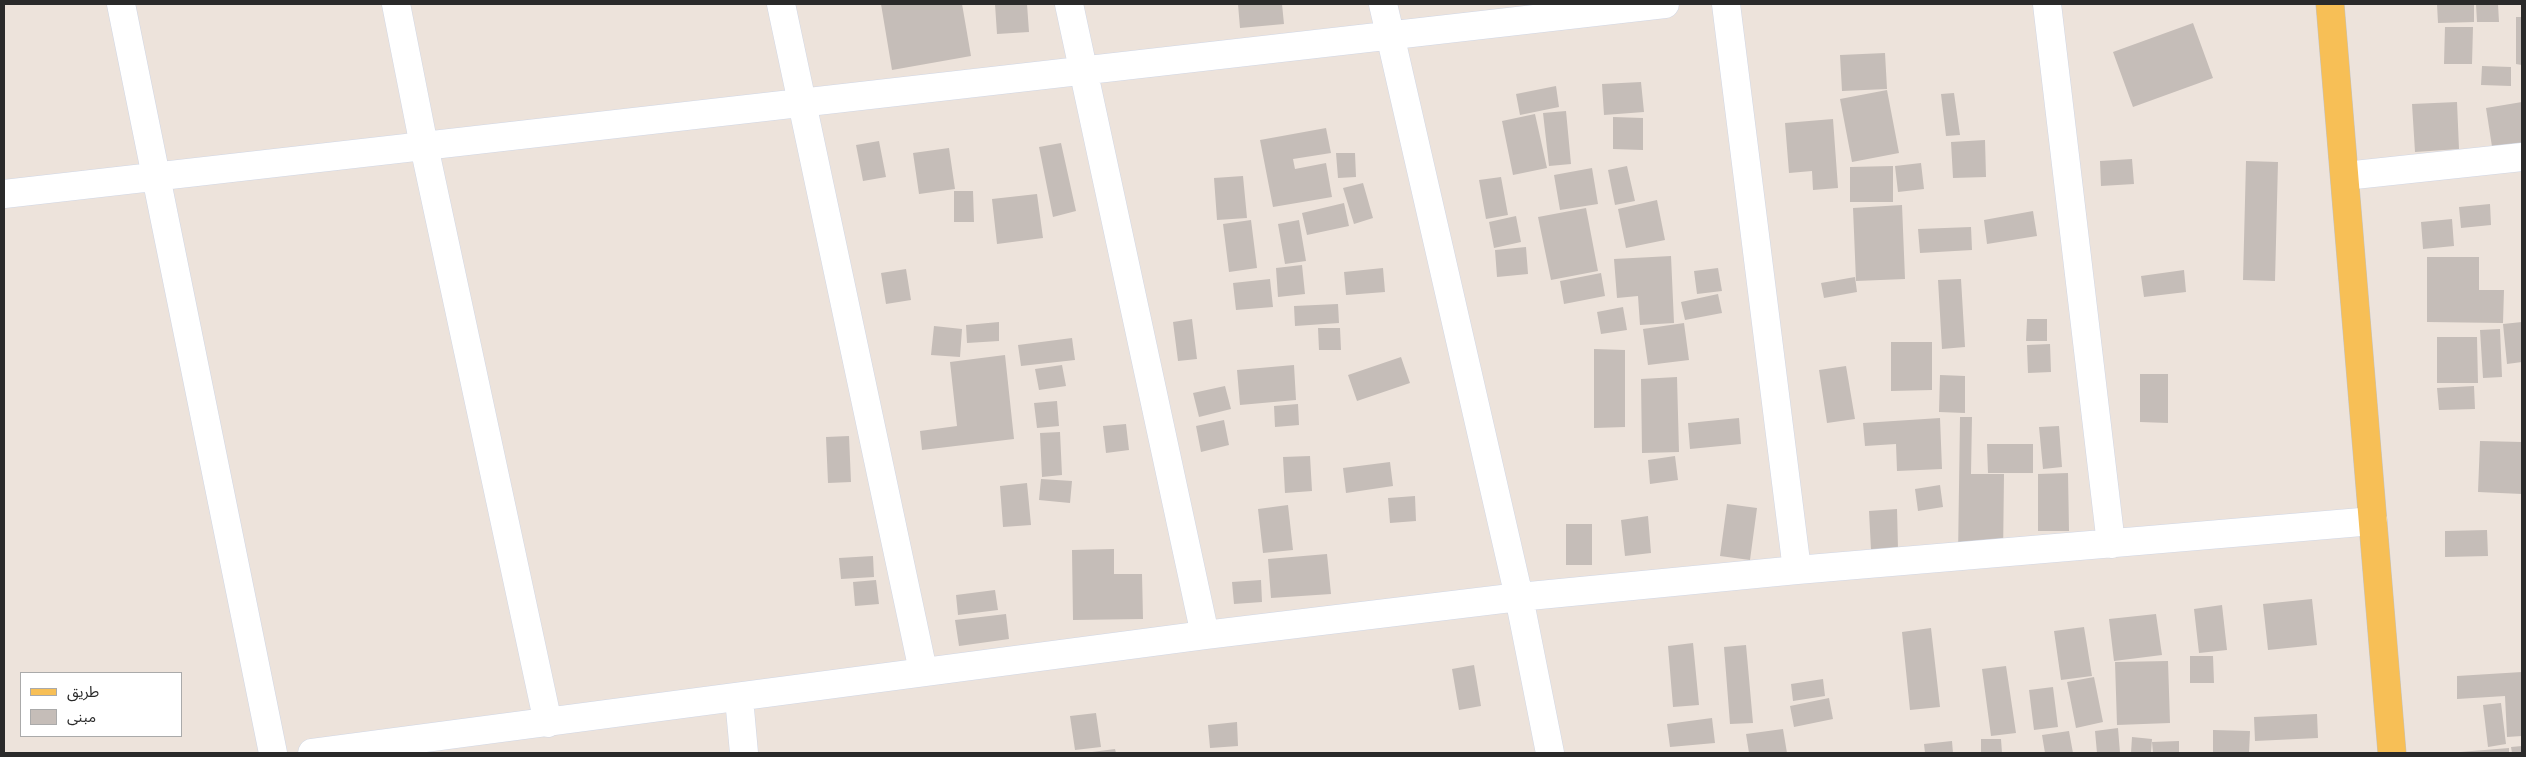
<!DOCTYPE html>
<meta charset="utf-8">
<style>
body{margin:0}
#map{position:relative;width:2526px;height:757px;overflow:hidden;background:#ede3db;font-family:"Titillium Web","Noto Sans Arabic",sans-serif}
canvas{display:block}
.frame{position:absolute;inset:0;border:5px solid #2a2a2a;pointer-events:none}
.legend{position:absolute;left:20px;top:672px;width:162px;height:65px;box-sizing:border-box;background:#fff;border:1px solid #aaa;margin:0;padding:6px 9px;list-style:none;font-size:15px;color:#2a2a2a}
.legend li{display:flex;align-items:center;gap:10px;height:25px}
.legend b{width:25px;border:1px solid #aaa}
</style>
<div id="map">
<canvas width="2526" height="757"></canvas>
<div class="frame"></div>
<ul class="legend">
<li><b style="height:6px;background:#f7bf56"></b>طريق</li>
<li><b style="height:14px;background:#c5bdb8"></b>مبنى</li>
</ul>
</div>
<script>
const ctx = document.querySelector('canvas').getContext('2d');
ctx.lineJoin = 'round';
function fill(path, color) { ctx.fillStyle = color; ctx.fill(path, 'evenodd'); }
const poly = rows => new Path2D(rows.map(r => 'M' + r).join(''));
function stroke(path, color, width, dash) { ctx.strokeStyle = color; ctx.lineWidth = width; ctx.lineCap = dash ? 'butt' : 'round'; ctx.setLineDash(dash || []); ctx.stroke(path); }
fill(poly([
 [881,4,962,4,971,56,892,70],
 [995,4,1027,4,1029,32,997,34],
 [1238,4,1282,4,1284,24,1240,28],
 [2437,4,2474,4,2474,22,2438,23],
 [2476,4,2498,4,2499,22,2477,22],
 [2516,17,2522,17,2522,65,2516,64],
 [2193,23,2213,78,2133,107,2113,52],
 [2445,27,2473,27,2472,64,2444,64],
 [1885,53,1887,89,1842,91,1840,55],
 [2482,66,2511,67,2511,86,2481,85],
 [1641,82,1644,112,1604,115,1602,84],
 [1556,86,1559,107,1520,115,1516,94],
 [1887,90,1899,153,1852,162,1840,99],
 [1954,93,1960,135,1946,136,1941,94],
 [2457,102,2459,149,2415,152,2412,104],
 [2522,102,2522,149,2493,153,2486,108],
 [1566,111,1571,164,1549,166,1543,113],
 [1535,114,1547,168,1513,175,1502,121],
 [1613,117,1643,118,1643,150,1613,149],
 [1833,119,1838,188,1813,190,1812,171,1789,173,1785,123],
 [1326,128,1331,153,1293,159,1295,169,1326,163,1332,197,1273,207,1260,140],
 [1985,140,1986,177,1953,178,1951,142],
 [879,141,886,177,863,181,856,145],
 [1061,143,1076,211,1053,217,1039,147],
 [949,148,955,189,919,194,913,153],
 [1336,153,1355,153,1356,177,1338,178],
 [2132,159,2134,184,2101,186,2100,161],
 [2246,161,2278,162,2275,281,2243,280],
 [1921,163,1924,189,1898,192,1895,166],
 [1627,166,1635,201,1615,205,1608,170],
 [1893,166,1893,202,1850,202,1850,167],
 [1592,168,1598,204,1560,210,1554,175],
 [1243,176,1247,218,1217,220,1214,178],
 [1501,177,1508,215,1486,219,1479,180],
 [1363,183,1373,218,1354,224,1343,188],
 [954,191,973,191,974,222,954,222],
 [1037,194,1043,238,997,244,992,199],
 [1657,200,1665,240,1626,248,1618,209],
 [1344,203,1349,226,1307,235,1302,213],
 [2490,204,2491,225,2461,228,2459,207],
 [1902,205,1905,279,1856,281,1853,208],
 [1586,208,1598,271,1551,280,1538,217],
 [2033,211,2037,236,1987,244,1984,220],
 [1516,216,1521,242,1494,248,1489,222],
 [2452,219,2454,246,2423,249,2421,222],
 [1251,220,1257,268,1229,272,1223,224],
 [1299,220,1306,261,1285,264,1278,224],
 [1971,227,1972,250,1920,253,1918,229],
 [1526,247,1528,274,1497,277,1495,250],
 [1671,256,1674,323,1640,325,1638,296,1617,298,1614,259],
 [2427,257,2479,257,2479,290,2504,290,2503,323,2427,322],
 [1302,265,1305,294,1278,297,1276,268],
 [1383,268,1385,292,1346,295,1344,272],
 [1718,268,1722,291,1697,294,1694,271],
 [906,269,911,300,886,304,881,273],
 [2184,270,2186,292,2144,297,2141,276],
 [1601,273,1605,296,1564,304,1560,281],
 [1855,277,1857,292,1824,298,1821,283],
 [1270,279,1273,307,1236,310,1233,283],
 [1961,279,1965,347,1942,349,1938,280],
 [1718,294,1722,313,1685,320,1681,302],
 [1338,304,1339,323,1295,326,1294,306],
 [1623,307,1627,330,1601,334,1597,312],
 [1192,319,1197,359,1178,361,1173,322],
 [2027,319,2047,319,2047,341,2026,341],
 [999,322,999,341,967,343,966,325],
 [2522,322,2522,362,2507,364,2503,324],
 [1684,323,1689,360,1648,365,1643,329],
 [934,326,962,329,960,357,931,355],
 [1318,328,1340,328,1341,350,1319,350],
 [2500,329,2502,377,2483,378,2480,330],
 [2437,337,2477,337,2478,383,2437,383],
 [1072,338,1075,360,1021,366,1018,345],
 [1891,342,1932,342,1932,390,1891,391],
 [2050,344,2051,372,2028,373,2027,345],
 [1594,349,1625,350,1625,427,1594,428],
 [1005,355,1014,439,922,450,920,431,957,426,950,362],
 [1401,357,1410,383,1357,401,1348,375],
 [1062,365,1066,386,1039,390,1035,369],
 [1294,365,1296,400,1240,405,1237,370],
 [1846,366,1855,419,1827,423,1819,370],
 [2140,374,2168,374,2168,423,2140,422],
 [1940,375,1965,376,1965,413,1939,412],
 [1677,377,1679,452,1642,453,1641,379],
 [1225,386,1231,409,1199,417,1193,393],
 [2474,386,2475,409,2439,410,2437,388],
 [1057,401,1059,426,1037,428,1034,403],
 [1298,404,1299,425,1275,427,1274,406],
 [1960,417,1972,417,1971,474,2004,474,2003,558,1958,557],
 [1739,418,1741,444,1690,449,1688,423],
 [1940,418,1942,469,1897,471,1896,444,1865,446,1863,423],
 [1224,420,1229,445,1201,452,1196,426],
 [1126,424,1129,450,1106,453,1103,426],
 [2059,426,2062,467,2043,469,2039,427],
 [1060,432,1062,475,1042,477,1040,433],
 [849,436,851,482,828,483,826,437],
 [2480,441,2522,442,2522,494,2478,492],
 [1987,444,2033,444,2033,473,1988,473],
 [1310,456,1312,491,1285,493,1283,457],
 [1675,456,1678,480,1650,484,1648,460],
 [1390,462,1393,486,1346,493,1343,468],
 [2068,473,2069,531,2038,531,2038,474],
 [1041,479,1072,481,1070,503,1039,500],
 [1027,483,1031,525,1003,527,1000,486],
 [1940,485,1943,507,1918,511,1915,489],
 [1415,496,1416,521,1390,523,1388,498],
 [1727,504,1757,508,1750,560,1720,556],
 [1288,505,1293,550,1263,553,1258,509],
 [1897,509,1898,549,1871,550,1869,511],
 [1648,516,1651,553,1625,556,1621,520],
 [1566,524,1592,524,1592,565,1566,565],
 [2487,530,2488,556,2445,557,2445,531],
 [1114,549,1114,574,1142,574,1143,619,1073,620,1072,550],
 [1327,554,1331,594,1271,598,1268,559],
 [873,556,874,577,841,579,839,558],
 [876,580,879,604,855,606,853,582],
 [1261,580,1262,602,1234,604,1232,582],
 [995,590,998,610,958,615,956,595],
 [2312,599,2317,645,2268,650,2263,604],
 [2222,605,2227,650,2199,653,2194,609],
 [1006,614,1009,639,959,646,955,620],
 [2156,614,2162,655,2114,661,2109,619],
 [2084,627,2092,676,2061,680,2054,631],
 [1931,628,1940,707,1910,710,1902,632],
 [1693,643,1699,705,1673,707,1668,646],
 [1746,645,1753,723,1730,724,1724,647],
 [2190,656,2213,656,2214,683,2190,683],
 [2168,661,2170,723,2117,725,2115,662],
 [1474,665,1481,706,1459,710,1452,669],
 [2006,666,2016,733,1991,736,1982,669],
 [2522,672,2522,736,2507,737,2505,696,2457,699,2457,676],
 [2094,677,2103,722,2076,728,2067,682],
 [1823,679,1825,696,1793,701,1791,684],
 [2053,687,2058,727,2034,730,2029,690],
 [1829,698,1833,719,1794,727,1790,706],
 [2501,703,2506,744,2488,747,2483,705],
 [1096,713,1101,747,1075,750,1070,716],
 [2317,714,2318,738,2255,741,2254,717],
 [1712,718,1715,743,1670,747,1667,724],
 [1237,722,1238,746,1210,748,1208,725],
 [2118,728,2120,753,2097,753,2095,731],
 [1783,729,1787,753,1749,753,1746,734],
 [2213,730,2250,731,2249,753,2213,753],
 [2069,731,2073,753,2045,753,2042,735],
 [2132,737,2152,739,2151,753,2131,753],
 [1981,739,2001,739,2002,753,1981,753],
 [1952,741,1953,753,1925,753,1924,744],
 [2179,741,2179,753,2153,753,2152,742],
 [2522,746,2522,753,2512,753,2511,747],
 [2509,748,2509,753,2460,753,2460,752],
 [1115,749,1116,753,1092,753,1092,752]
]), '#c5bdb8');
const minor = poly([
 [121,4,273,753],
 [396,4,424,146,548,723],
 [781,4,923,671],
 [1069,4,1205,635],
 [1383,4,1519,597,1550,753],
 [1726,4,1797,570],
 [2047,4,2111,544],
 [2345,176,2522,157],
 [4,194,1665,4],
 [739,698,744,753],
 [312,753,1205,635,1519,597,1797,570,2373,521]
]);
const primary = poly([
 [2330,4,2392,753]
]);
stroke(minor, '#d0d6e4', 29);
stroke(primary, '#c3c3c3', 29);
stroke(minor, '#fff', 28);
stroke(primary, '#f7bf56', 28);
</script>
